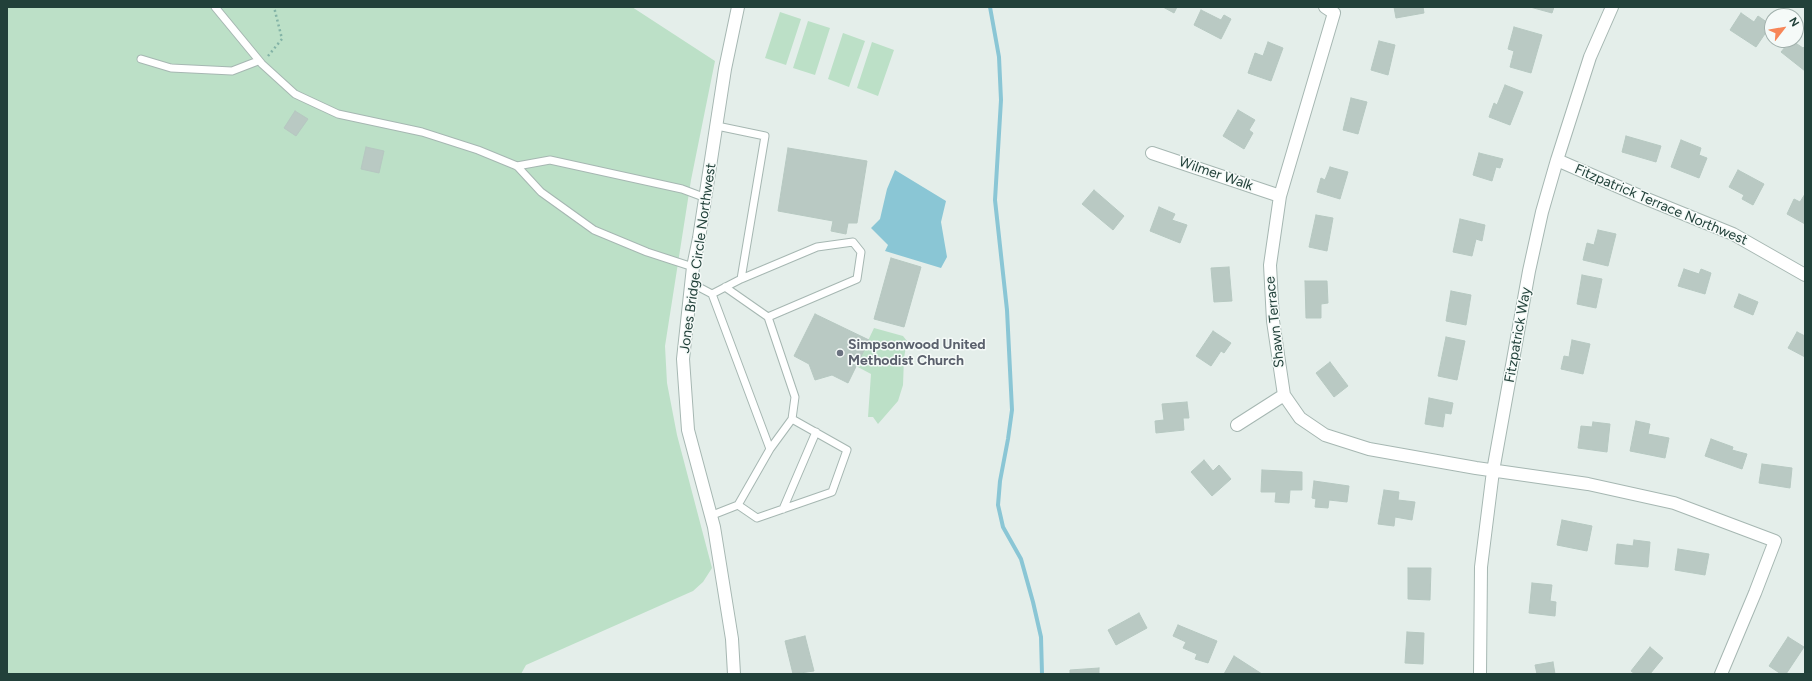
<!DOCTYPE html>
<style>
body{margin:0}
#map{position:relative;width:1812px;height:681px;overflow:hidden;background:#e4eeea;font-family:Figtree,sans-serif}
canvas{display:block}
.frame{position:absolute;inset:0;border:8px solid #22413a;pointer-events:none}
.north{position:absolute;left:1764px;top:8px;width:40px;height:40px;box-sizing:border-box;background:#f5faf8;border:1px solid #a1b0ac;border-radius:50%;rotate:59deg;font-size:11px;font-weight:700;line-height:16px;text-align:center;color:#22413a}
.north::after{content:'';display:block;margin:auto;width:14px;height:18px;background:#f78658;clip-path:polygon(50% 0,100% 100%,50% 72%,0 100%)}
</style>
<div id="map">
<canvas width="1812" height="681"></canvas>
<div class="frame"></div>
<div class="north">N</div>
</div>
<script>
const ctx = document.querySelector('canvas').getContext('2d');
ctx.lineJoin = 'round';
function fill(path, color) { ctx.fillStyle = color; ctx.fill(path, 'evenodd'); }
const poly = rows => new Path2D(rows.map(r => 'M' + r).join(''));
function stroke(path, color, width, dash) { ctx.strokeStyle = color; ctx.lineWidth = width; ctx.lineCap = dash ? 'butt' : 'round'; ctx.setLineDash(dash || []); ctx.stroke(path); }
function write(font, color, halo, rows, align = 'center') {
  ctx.font = font + ' Figtree,sans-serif'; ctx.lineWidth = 3; ctx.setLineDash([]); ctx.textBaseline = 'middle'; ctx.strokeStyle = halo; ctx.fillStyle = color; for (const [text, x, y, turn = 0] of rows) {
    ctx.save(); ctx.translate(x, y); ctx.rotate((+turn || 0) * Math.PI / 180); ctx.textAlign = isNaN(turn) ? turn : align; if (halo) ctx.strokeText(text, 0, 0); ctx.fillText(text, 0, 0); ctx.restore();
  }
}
fill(poly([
 [7,7,632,7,715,61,691,180,665,346,667,383,677,435,712,568,703,582,693,591,526,665,521,674,7,674],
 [780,12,801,19,786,65,765,58],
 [808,21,830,28,815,75,793,68],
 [843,33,865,41,849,87,828,79],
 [872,42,894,50,878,96,857,88],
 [874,328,903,336,907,341,904,358,903,385,898,401,878,424,873,417,868,417,871,374,856,366]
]), '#bce0c7');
fill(poly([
 [895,170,946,201,941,222,947,257,941,268,885,251,888,245,871,228,880,219,887,189]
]), '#8ac6d5');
stroke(poly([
 [990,7,999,57,1001,100,995,200,1007,310,1012,410,1008,439,1000,481,998,505,1003,527,1021,559,1033,602,1041,637,1042,674]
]), '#8ac6d5', 4);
const building = poly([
 [1163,7,1177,7,1174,13,1163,7],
 [1394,7,1423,7,1424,13,1396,18,1394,7],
 [1530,7,1554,7,1552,13,1530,7],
 [1201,10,1221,20,1224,15,1231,19,1221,39,1194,25,1201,10],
 [1741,13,1754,22,1758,16,1771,25,1756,47,1730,30,1741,13],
 [1514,27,1542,35,1531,73,1510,67,1514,51,1508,49,1514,27],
 [1791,40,1803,48,1805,46,1805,71,1781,52,1791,40],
 [1379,41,1395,45,1388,75,1371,70,1379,41],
 [1268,42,1283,48,1271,81,1248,73,1255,53,1263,56,1268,42],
 [1505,85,1523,92,1510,125,1489,117,1494,103,1497,105,1505,85],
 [1351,98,1367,102,1358,134,1343,130,1351,98],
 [1238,110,1255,120,1249,130,1253,133,1244,149,1223,136,1238,110],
 [295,111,308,119,296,136,284,128,295,111],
 [1626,136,1661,146,1656,162,1622,152,1626,136],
 [1681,140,1701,148,1699,155,1707,158,1699,178,1671,167,1681,140],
 [366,147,384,151,379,173,361,169,366,147],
 [788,148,867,161,857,223,848,223,846,234,831,231,833,221,778,211,788,148],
 [1479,153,1503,159,1500,168,1496,167,1492,181,1473,175,1479,153],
 [1330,167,1348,172,1340,199,1317,192,1321,178,1325,180,1330,167],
 [1738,170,1764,184,1753,205,1742,199,1744,195,1729,187,1738,170],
 [1094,190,1124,216,1113,230,1082,204,1094,190],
 [1805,194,1805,224,1787,214,1794,199,1800,202,1805,194],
 [1159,207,1175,214,1172,220,1187,225,1180,243,1150,231,1159,207],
 [1316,215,1333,218,1327,251,1309,247,1316,215],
 [1460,219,1485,225,1482,241,1476,239,1472,256,1453,252,1460,219],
 [1598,230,1616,234,1608,266,1583,260,1587,243,1594,245,1598,230],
 [891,258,921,267,904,327,874,319,891,258],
 [1229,267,1232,301,1214,302,1211,268,1229,267],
 [1684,269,1699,274,1701,269,1711,273,1705,294,1678,286,1684,269],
 [1582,275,1602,279,1596,308,1577,304,1582,275],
 [1305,281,1327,281,1328,303,1321,304,1321,318,1306,318,1305,281],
 [1451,291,1471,295,1466,325,1446,321,1451,291],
 [1739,294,1758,302,1753,315,1734,307,1739,294],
 [815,314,869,340,848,383,832,375,815,380,809,364,794,356,815,314],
 [1213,331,1231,343,1224,353,1221,351,1211,366,1196,356,1213,331],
 [1797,332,1805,336,1805,357,1788,348,1797,332],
 [1446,337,1465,341,1457,380,1438,376,1446,337],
 [1572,340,1590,344,1583,374,1561,369,1564,356,1569,357,1572,340],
 [1330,362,1348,386,1334,397,1316,373,1330,362],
 [1429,398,1453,403,1451,414,1445,413,1443,427,1425,424,1429,398],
 [1187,402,1189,418,1183,418,1184,430,1156,433,1155,421,1164,420,1162,404,1187,402],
 [1636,421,1650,424,1648,434,1669,438,1665,458,1630,451,1636,421],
 [1593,422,1610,424,1607,452,1578,448,1581,426,1592,427,1593,422],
 [1711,439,1733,447,1732,450,1747,454,1742,469,1705,456,1711,439],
 [1204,460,1213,471,1219,465,1231,479,1212,496,1191,472,1204,460],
 [1762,464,1792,468,1790,488,1759,483,1762,464],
 [1262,470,1302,472,1302,490,1290,490,1289,503,1275,502,1276,492,1261,492,1262,470],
 [1314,481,1349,486,1347,502,1329,500,1328,508,1315,507,1316,499,1312,498,1314,481],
 [1384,490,1399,492,1398,500,1415,502,1412,520,1395,517,1394,526,1378,524,1384,490],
 [1562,520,1592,526,1587,551,1557,545,1562,520],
 [1634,540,1650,542,1648,567,1615,564,1617,544,1633,546,1634,540],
 [1678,549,1709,554,1705,575,1675,570,1678,549],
 [1408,568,1431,568,1430,600,1408,599,1408,568],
 [1532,583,1552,585,1550,601,1556,602,1555,616,1529,613,1532,583],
 [1139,613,1147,628,1116,645,1108,630,1139,613],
 [1178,625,1217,641,1208,663,1195,659,1197,654,1183,648,1186,642,1173,636,1178,625],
 [1407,632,1424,633,1423,664,1405,663,1407,632],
 [805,636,814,671,793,674,785,641,805,636],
 [1788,637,1804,647,1786,674,1781,674,1769,666,1788,637],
 [1650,647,1663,658,1650,674,1635,674,1631,671,1650,647],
 [1234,656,1262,674,1224,674,1234,656],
 [1553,662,1555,674,1537,674,1535,665,1553,662],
 [1099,668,1099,674,1070,674,1070,670,1099,668]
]);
fill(building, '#b9c9c3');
stroke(building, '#b6c8c1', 1);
const service = poly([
 [215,7,262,64,295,94,338,114,422,132,478,150,517,166,541,192,594,230,647,252,693,267],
 [141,59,171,68,232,71,258,61],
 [517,166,550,160,682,189,706,198],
 [741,279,817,247,853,242,861,252,857,279,768,317],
 [691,283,712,294,770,449,738,505,710,516],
 [725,287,768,317,795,397,792,419],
 [712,294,741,279,765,136,717,126],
 [738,505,757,518,832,492,847,450,792,419,770,449],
 [783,509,816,432]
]);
const minor = poly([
 [1325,7,1334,13,1280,196,1270,265,1273,321,1284,395,1300,418,1325,435,1369,449,1476,468,1588,484,1674,503,1775,541,1755,593,1721,674],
 [1152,153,1280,196],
 [1557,160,1642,197,1733,234,1805,275],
 [1237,425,1284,395],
 [1480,674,1481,567,1493,471,1529,271,1542,212,1557,160,1590,57,1612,7]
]);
const tertiary = poly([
 [734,674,732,639,714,527,688,430,683,359,693,267,699,238,725,69,738,7]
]);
stroke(service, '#a6b7b2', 9);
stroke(minor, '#a6b7b2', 14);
stroke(tertiary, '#a6b7b2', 14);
stroke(poly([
 [268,56,282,39,274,7]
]), '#83b3a6', 2.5, [2, 3]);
stroke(service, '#fff', 7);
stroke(minor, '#fff', 12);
stroke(tertiary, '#fff', 12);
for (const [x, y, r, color] of [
 [840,353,4,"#6b7280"]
]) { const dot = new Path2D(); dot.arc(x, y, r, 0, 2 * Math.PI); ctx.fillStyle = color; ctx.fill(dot); stroke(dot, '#f5faf8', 1.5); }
write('14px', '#22413a', '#f5faf8', [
 ["Wilmer Walk",1216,174,19],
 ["Fitzpatrick Terrace Northwest",1661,205,23],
 ["Jones Bridge Circle Northwest",698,258,-82],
 ["Shawn Terrace",1275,322,-96],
 ["Fitzpatrick Way",1518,335,-80]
]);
write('bold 14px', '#5b616d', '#f5faf8', [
 ["Simpsonwood United",848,345],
 ["Methodist Church",848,361]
], 'left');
</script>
